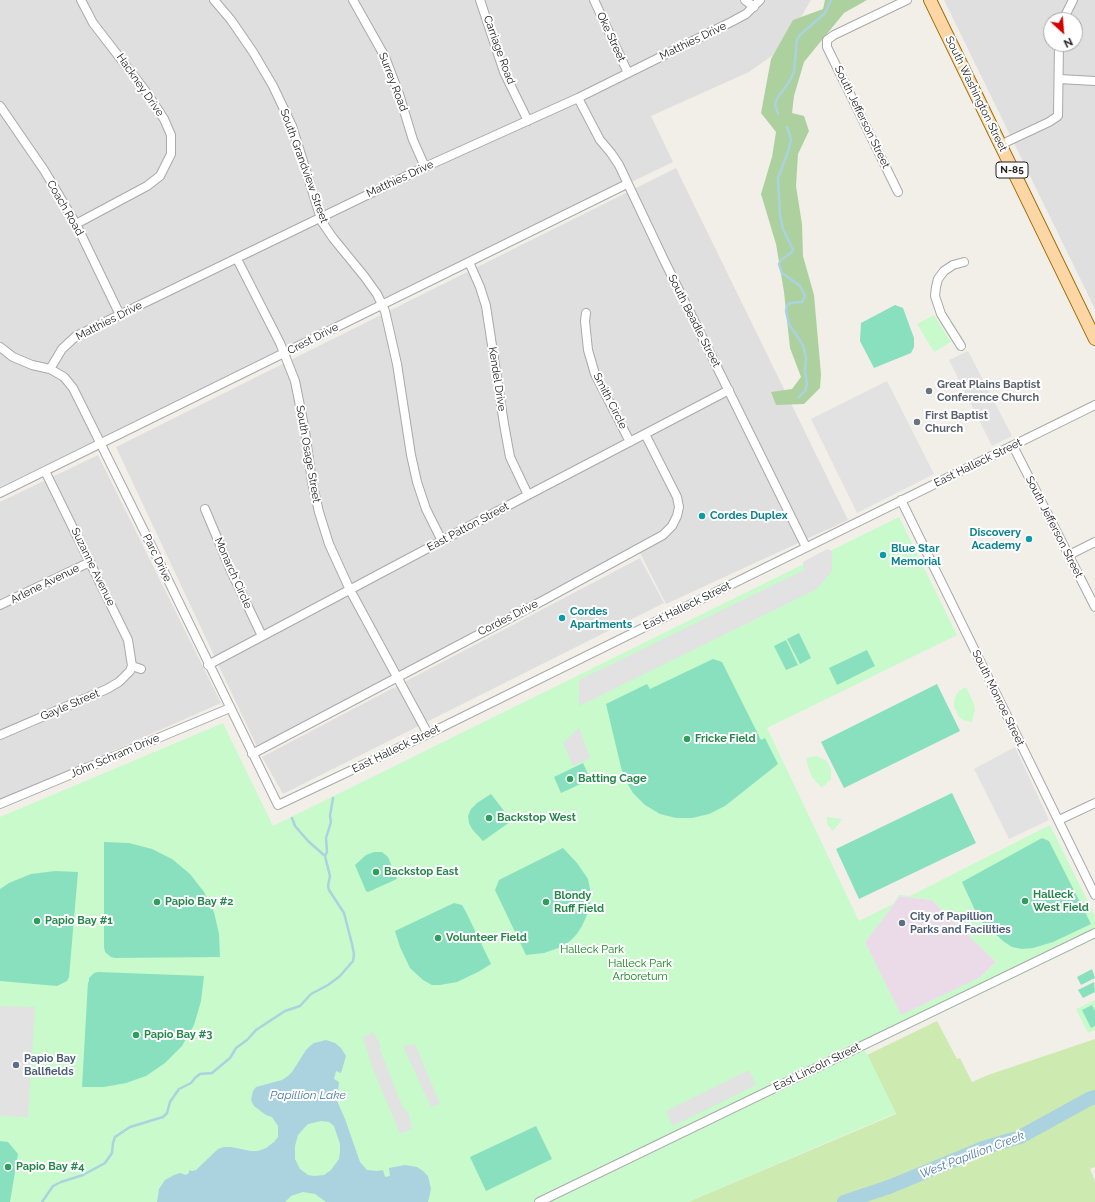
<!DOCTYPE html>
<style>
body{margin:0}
#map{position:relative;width:1095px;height:1202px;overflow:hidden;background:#f2efe9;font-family:Raleway,sans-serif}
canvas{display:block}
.north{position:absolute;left:1043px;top:12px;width:40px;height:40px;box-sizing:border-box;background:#fff;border:1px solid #a7a7a7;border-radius:50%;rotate:154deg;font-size:11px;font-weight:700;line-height:16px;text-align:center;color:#222}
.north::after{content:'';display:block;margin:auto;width:14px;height:18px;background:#d40000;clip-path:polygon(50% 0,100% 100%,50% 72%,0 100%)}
</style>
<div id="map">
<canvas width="1095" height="1202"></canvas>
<div class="north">N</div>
</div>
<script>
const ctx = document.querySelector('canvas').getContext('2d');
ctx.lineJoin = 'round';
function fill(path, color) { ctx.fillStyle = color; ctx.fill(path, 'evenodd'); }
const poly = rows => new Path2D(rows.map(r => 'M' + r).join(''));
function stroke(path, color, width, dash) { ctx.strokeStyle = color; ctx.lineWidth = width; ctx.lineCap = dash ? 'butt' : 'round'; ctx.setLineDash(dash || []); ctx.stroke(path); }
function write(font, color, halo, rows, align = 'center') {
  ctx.font = font + ' Raleway,sans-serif'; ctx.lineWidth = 4; ctx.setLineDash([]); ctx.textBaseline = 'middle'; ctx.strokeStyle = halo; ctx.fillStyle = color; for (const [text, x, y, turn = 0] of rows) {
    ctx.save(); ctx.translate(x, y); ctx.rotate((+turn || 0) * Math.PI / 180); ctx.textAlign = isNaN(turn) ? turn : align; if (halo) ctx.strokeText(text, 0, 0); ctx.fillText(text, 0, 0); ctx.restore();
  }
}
fill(poly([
 [0,0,811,0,783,48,749,72,651,116,673,162,0,487],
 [944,0,1095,0,1095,309],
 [1051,20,1075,20,1075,44,1051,44],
 [676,168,848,520,666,604,640,553,257,747,116,447],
 [98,455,221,703,0,801,0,502],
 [640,558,664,603,283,794,262,757]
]), '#e0dfdf');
fill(poly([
 [900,896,932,900,996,962,981,977,901,1016,865,942]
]), '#ebdbe8');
fill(poly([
 [937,1021,957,1059,960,1058,972,1082,988,1075,1095,1039,1095,1167,1090,1169,1095,1181,1095,1202,688,1202,896,1114,867,1055]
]), '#cdebb0');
fill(poly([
 [825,0,867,0,844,13,804,62,794,96,792,113,804,116,809,131,798,154,796,186,802,224,803,256,814,295,821,374,820,388,804,404,776,405,771,392,792,389,801,377,790,348,784,292,776,244,761,194,772,157,776,132,761,113,771,59,793,20,823,9]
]), '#add19e');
fill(poly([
 [934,315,951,342,934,352,917,324],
 [899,517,957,635,767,728,859,921,893,904,899,895,910,896,1050,825,1095,916,1095,939,865,1050,896,1113,688,1202,0,1202,0,817,223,723,273,826],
 [900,896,932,900,996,962,981,977,901,1015,865,942],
 [966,687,974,704,975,710,972,722,963,720,959,717,954,707,954,701,956,695,960,690],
 [816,756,826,760,831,769,831,779,822,788,812,777,807,763,806,758],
 [827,817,842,819,833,831,827,824],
 [1095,1000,1095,1030,1088,1033,1076,1009]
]), '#c8facc');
fill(poly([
 [895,305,903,308,914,338,914,347,911,353,874,368,860,341,861,323],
 [799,633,811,658,800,664,787,639],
 [786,640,798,665,786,670,774,646],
 [867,650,875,666,837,685,829,668],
 [713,659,722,662,761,740,765,738,778,764,725,806,709,814,692,818,676,818,660,814,645,805,633,793,624,778,620,763,606,704,647,684,650,689],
 [937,684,960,731,844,788,821,742],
 [583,763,588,774,585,776,587,781,561,793,554,777],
 [952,793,976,843,859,899,836,849],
 [491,794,511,820,510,822,483,841,472,829,469,823,468,816,471,809,477,803],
 [1042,838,1049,841,1091,924,1053,942,1033,948,1022,949,1012,947,1003,941,979,919,962,882],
 [104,842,129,843,152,849,172,859,190,874,204,892,214,912,219,934,220,957,115,958,111,957,105,952,104,947],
 [563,848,577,863,588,879,590,889,590,908,582,926,576,935,570,941,561,947,544,953,526,955,495,890,499,880],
 [374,852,382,852,388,857,397,879,368,892,366,891,355,865,366,855],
 [55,871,78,872,69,977,67,981,57,986,0,981,0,889,9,883,31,874],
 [454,903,462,905,466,912,491,964,478,972,457,982,440,985,432,985,423,980,410,968,400,947,395,931],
 [1092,969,1095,978,1081,985,1077,977],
 [98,972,204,976,201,1001,194,1025,182,1046,165,1063,146,1076,126,1083,104,1087,82,1087,88,982,89,982,89,978,94,973],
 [1094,982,1095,992,1083,998,1078,990],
 [1092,1005,1095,1011,1095,1026,1091,1028,1082,1010],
 [536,1126,552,1159,486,1191,470,1157],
 [0,1141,8,1142,18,1154,10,1202,0,1202]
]), '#88e0be');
fill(poly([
 [968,351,1012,436,992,446,949,360],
 [887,381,934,474,857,513,811,419],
 [827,549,832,551,832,571,817,589,579,706,579,680,804,570,803,562],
 [579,728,590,758,573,766,563,743],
 [1015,747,1049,820,1009,839,974,769],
 [0,1006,35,1007,28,1117,0,1116],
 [373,1032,380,1044,380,1050,402,1106,409,1114,412,1129,400,1134,373,1069,363,1037],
 [415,1044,440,1104,431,1107,403,1046],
 [749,1070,756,1085,673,1126,666,1111]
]), '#e2e2e2');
fill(poly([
 [326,1040,335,1043,341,1048,346,1056,341,1073,336,1071,334,1079,339,1082,337,1101,345,1119,360,1162,367,1170,377,1171,383,1170,385,1177,390,1176,389,1168,405,1165,417,1167,423,1171,428,1176,431,1189,428,1202,326,1202,315,1194,303,1192,291,1196,285,1202,157,1202,159,1189,165,1180,174,1175,180,1173,186,1175,189,1173,189,1170,192,1171,196,1170,218,1149,224,1147,231,1147,251,1151,258,1151,266,1148,274,1142,278,1137,278,1126,272,1117,266,1115,254,1106,251,1100,253,1091,256,1087,282,1080,288,1076,292,1072,306,1050,310,1046,314,1043],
 [321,1121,329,1122,334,1126,340,1144,340,1152,339,1159,331,1170,324,1175,314,1176,308,1175,300,1169,295,1159,295,1146,298,1135,305,1127,308,1124]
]), '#aad3df');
stroke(poly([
 [778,114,775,104,778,97,789,82,794,72,797,40,800,35,825,13,831,0],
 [787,127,791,139,789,149,778,178,780,215,783,229,793,250,791,253,781,260,779,264,782,273,800,286,805,296,802,302,790,303,787,306,786,311,789,324,803,345,806,358,805,372,807,384,805,391,799,397],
 [292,818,295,826,308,841,325,856],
 [42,1202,53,1186,61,1182,83,1175,105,1163,112,1153,113,1143,115,1137,130,1127,163,1117,167,1113,170,1102,179,1089,191,1083,195,1078,200,1074,212,1073,230,1058,236,1048,247,1040,256,1030,285,1011,300,1006,311,994,328,985,340,976,353,961,354,954,352,944,344,913,329,890,328,886,330,876,325,856,327,852,326,838,331,822,330,816,333,798]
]), '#aad3df', 2.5);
stroke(poly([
 [844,1202,889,1187,983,1148,1020,1137,1089,1099,1095,1097]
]), '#aad3df', 14);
const street = poly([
 [214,0,231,20,253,52,273,86,292,126,322,222,333,238,364,276,377,294,385,311,397,364,411,455,417,482,426,509,442,541],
 [353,0,385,57,399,94,413,140,425,167],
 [480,0,504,72,528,121],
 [594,0,628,73],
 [745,0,754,7],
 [1063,20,1073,0],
 [1059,79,1095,81],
 [578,98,600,140,611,153,619,165,664,260,806,547],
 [0,106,44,170,76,224,120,315],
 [1000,145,1049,122,1058,116,1059,44],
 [898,192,827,47,827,40,834,35,907,0],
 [76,224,147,186,160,176,171,154,171,135,164,119,147,93,93,23,81,0],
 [237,259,280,343,295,381,305,431,312,482,319,512,329,544,350,590,428,734],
 [469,262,480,287,486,306,504,424,510,457,528,495],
 [586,313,585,321,588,350,595,374,630,442],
 [961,346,941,314,935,296,936,287,938,279,944,271,953,265,964,262],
 [0,347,13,357,32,365,50,369,64,377,73,388,148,539,278,805,428,734,1095,405],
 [50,369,62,349,76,336,425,167,578,98,731,22,746,14,760,0],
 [1013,446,1095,607],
 [0,493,627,184],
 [901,500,1095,895],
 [205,509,231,571,262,636],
 [1069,555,1095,542],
 [0,605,90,562],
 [208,665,528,495,729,390],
 [132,666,141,669],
 [0,735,107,689,119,682,130,671,132,666,128,640,45,471],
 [252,754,544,600,663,535,672,526,677,516,679,507,677,497,645,434],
 [0,804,230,708],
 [1059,820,1095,803],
 [539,1202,1095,933]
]);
const primary = poly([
 [930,0,1095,339]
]);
stroke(street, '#a9a9a9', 10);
stroke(primary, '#a06b00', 14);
stroke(street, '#fff', 8);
stroke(primary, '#fcd6a4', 12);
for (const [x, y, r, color] of [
 [929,391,4,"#6b7280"],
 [917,422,4,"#6b7280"],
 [702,516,4,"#0f9aa8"],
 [1029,539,4,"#0f9aa8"],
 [883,555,4,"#0f9aa8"],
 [562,618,4,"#0f9aa8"],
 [687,739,4,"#2e9e5b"],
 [570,779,4,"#2e9e5b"],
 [489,818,4,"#2e9e5b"],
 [376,872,4,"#2e9e5b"],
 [1025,901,4,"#2e9e5b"],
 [157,902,4,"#2e9e5b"],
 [546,902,4,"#2e9e5b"],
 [37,921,4,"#2e9e5b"],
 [902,923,4,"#5c6f8a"],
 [438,938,4,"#2e9e5b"],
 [136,1035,4,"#2e9e5b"],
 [16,1065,4,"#5c6f8a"],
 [8,1167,4,"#2e9e5b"]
]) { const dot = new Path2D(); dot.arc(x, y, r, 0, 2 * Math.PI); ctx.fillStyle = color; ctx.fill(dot); stroke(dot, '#fff', 1.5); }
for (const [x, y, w] of [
 [1012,170,32]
]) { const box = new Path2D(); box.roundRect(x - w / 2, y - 8, w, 16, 3); ctx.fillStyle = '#fff'; ctx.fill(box); stroke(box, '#222', 1); }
write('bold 10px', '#222', null, [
 ["N-85",1012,170]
]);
write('11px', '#222', '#fff', [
 ["Oke Street",611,37,65],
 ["Matthies Drive",693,41,-26],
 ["Carriage Road",499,50,70],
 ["Surrey Road",393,82,69],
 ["Hackney Drive",140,85,55],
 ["South Washington Street",976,94,64],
 ["South Jefferson Street",862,117,64],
 ["South Grandview Street",304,166,70],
 ["Matthies Drive",400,179,-25],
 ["Coach Road",65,208,60],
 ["Matthies Drive",109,321,-27],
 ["South Beadle Street",694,321,63],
 ["Crest Drive",313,339,-27],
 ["Kendel Drive",497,379,81],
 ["Smith Circle",610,401,63],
 ["South Osage Street",308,454,80],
 ["East Halleck Street",978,463,-26],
 ["East Patton Street",468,527,-28],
 ["South Jefferson Street",1054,527,63],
 ["Parc Drive",157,558,64],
 ["Suzanne Avenue",93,567,64],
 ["Monarch Circle",233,573,66],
 ["Arlene Avenue",45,584,-26],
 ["East Halleck Street",687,606,-26],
 ["Cordes Drive",508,618,-27],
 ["South Monroe Street",998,698,64],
 ["Gayle Street",70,705,-23],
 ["East Halleck Street",396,749,-26],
 ["John Schram Drive",115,756,-23],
 ["East Lincoln Street",817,1067,-26]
]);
write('bold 11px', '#5b616d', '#fff', [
 ["Great Plains Baptist",937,385],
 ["Conference Church",937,398],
 ["First Baptist",925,416],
 ["Church",925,429]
], 'left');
write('bold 11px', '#0d838f', '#fff', [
 ["Cordes Duplex",710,516],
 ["Discovery",1021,533,"right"],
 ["Academy",1021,546,"right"],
 ["Blue Star",891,549],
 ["Memorial",891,562],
 ["Cordes",570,612],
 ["Apartments",570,625]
], 'left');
write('bold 11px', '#27864d', '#fff', [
 ["Fricke Field",695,739],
 ["Batting Cage",578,779],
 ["Backstop West",497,818],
 ["Backstop East",384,872],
 ["Halleck",1033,895],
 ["West Field",1033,908],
 ["Blondy",554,896],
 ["Ruff Field",554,909],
 ["Papio Bay #2",165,902],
 ["Papio Bay #1",45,921],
 ["Volunteer Field",446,938],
 ["Papio Bay #3",144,1035],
 ["Papio Bay #4",16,1167]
], 'left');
write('bold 11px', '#4e5e75', '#fff', [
 ["City of Papillion",910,917],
 ["Parks and Facilities",910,930],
 ["Papio Bay",24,1059],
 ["Ballfields",24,1072]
], 'left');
write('11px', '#0c8416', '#fff', [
 ["Halleck Park",592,950],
 ["Halleck Park",640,964],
 ["Arboretum",640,977]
]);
write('italic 12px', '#4a7aab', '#fff', [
 ["Papillion Lake",308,1095],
 ["West Papillion Creek",972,1155,-21]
]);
</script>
